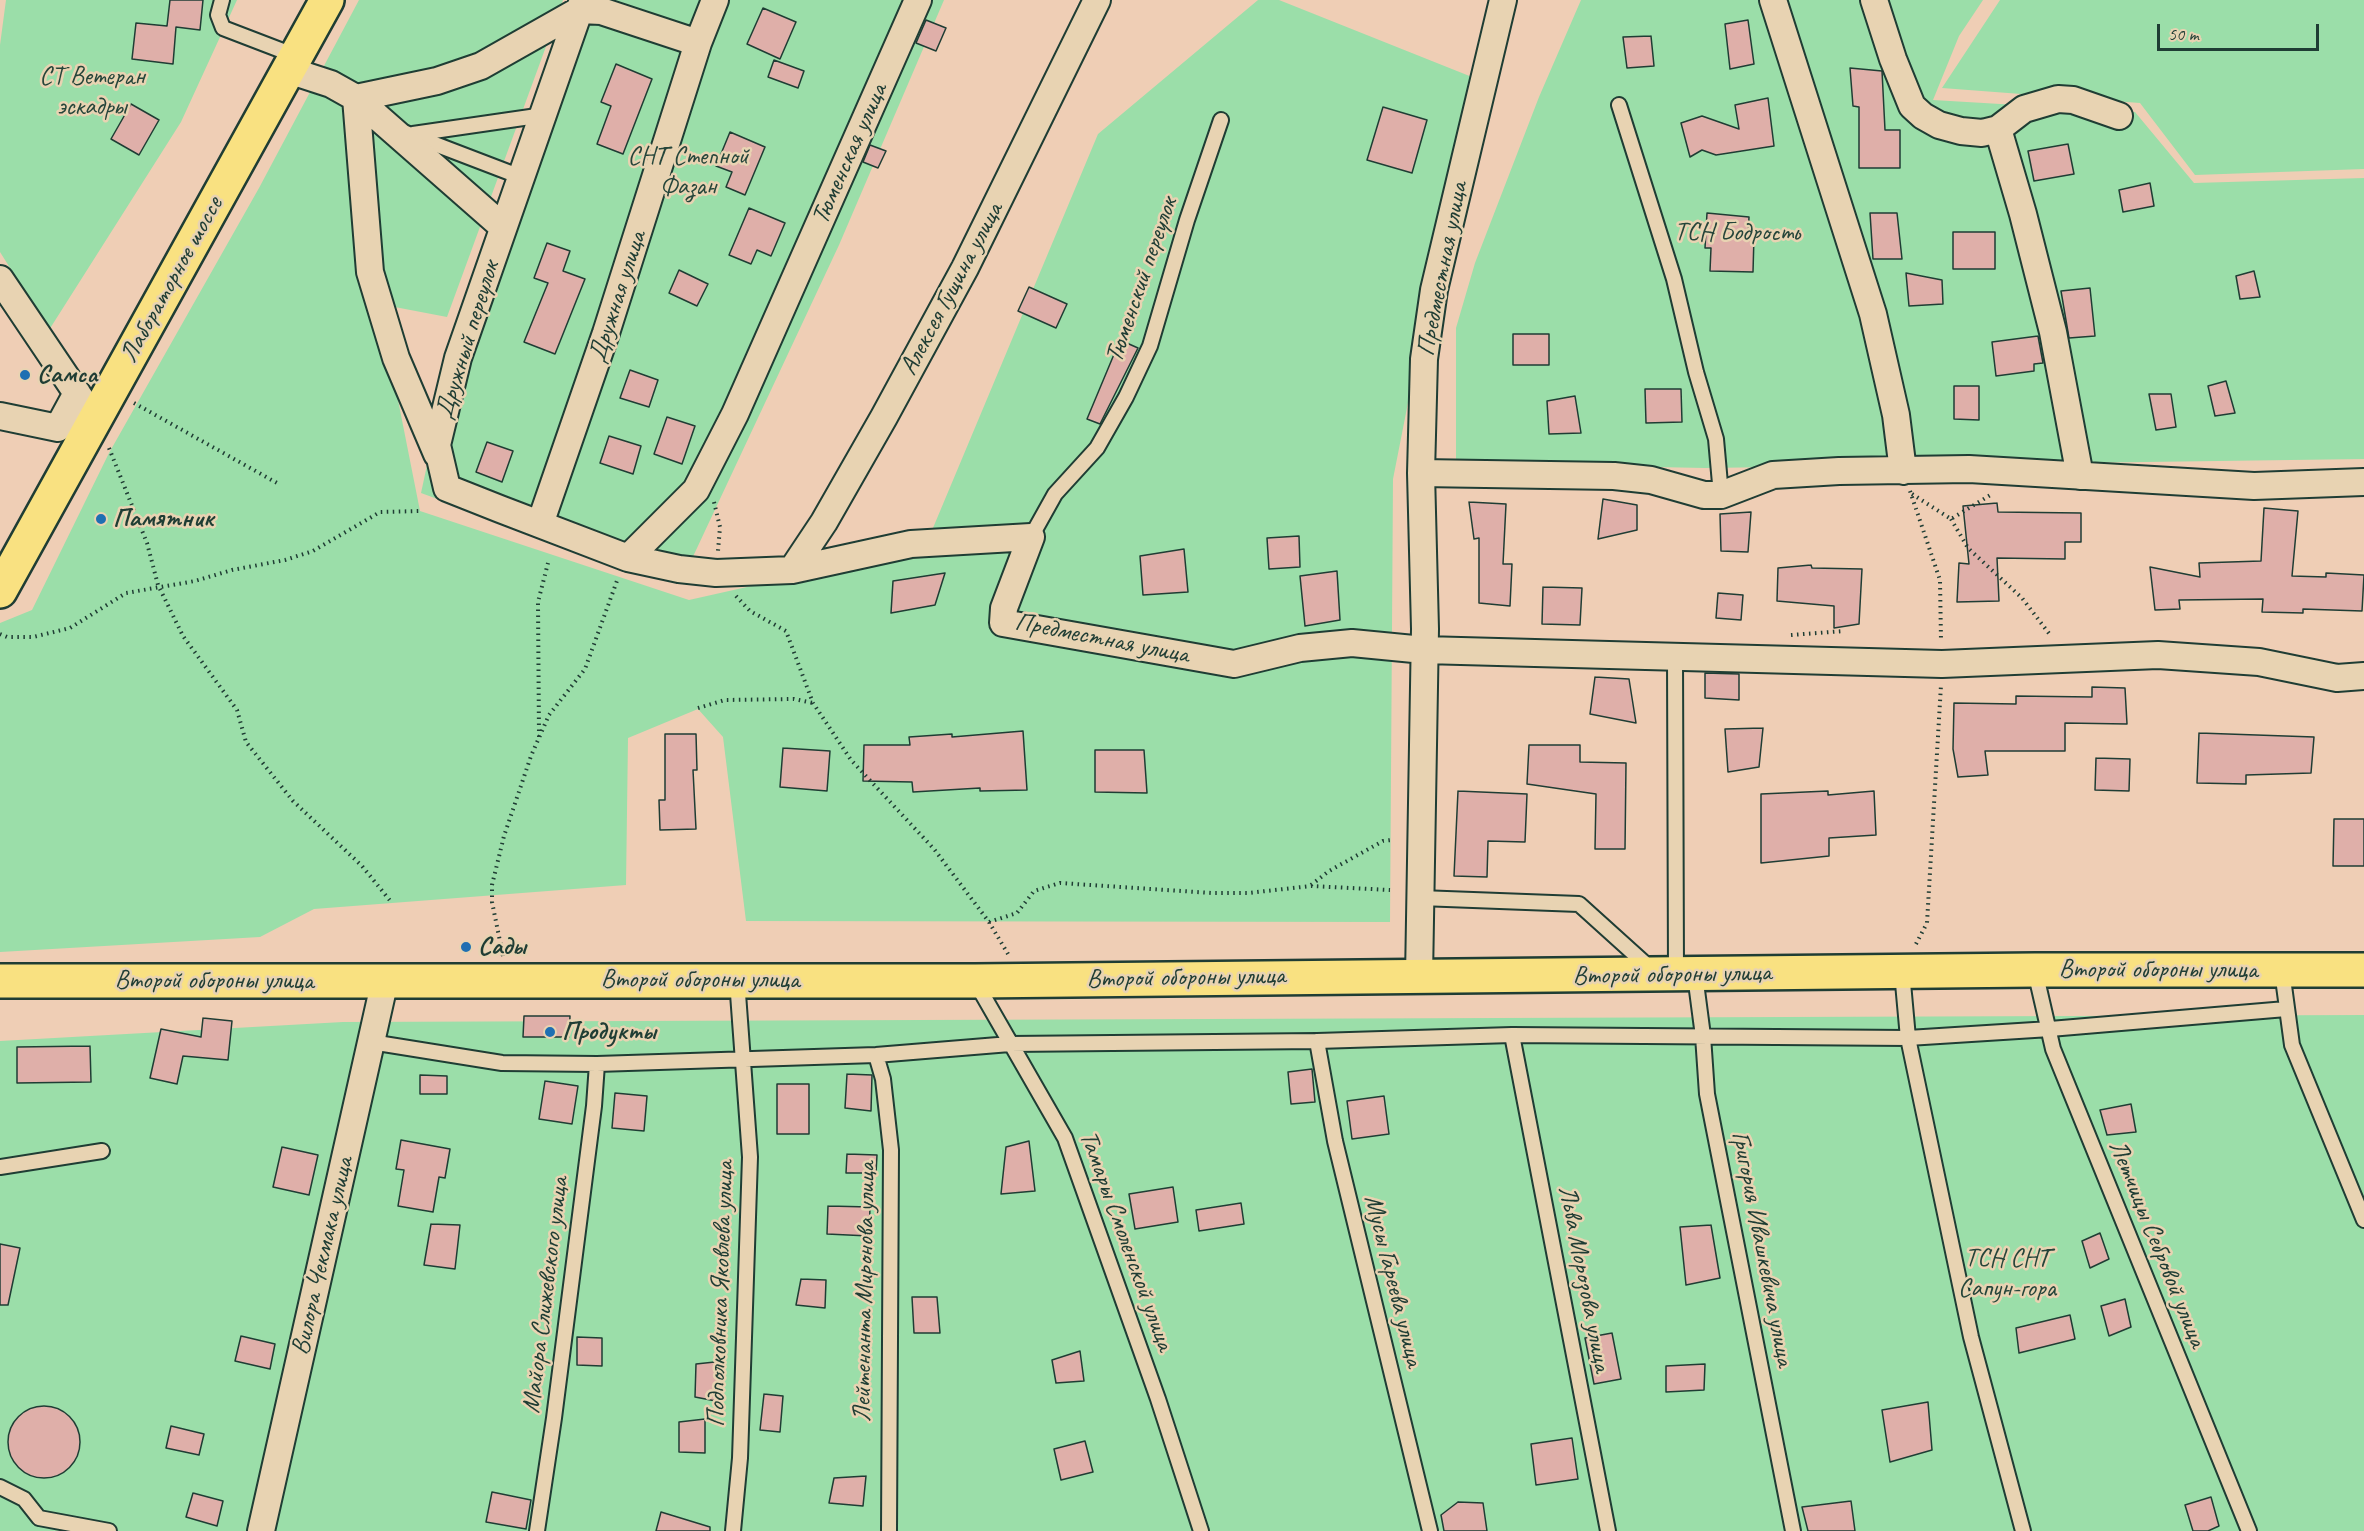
<!DOCTYPE html>
<meta charset="utf-8">
<style>
body{margin:0}
#map{position:relative;width:2364px;height:1531px;overflow:hidden;background:#efceb5;font-family:Caveat,sans-serif}
canvas{display:block}
.scale{position:absolute;left:2157px;top:24px;width:162px;height:27px;box-sizing:border-box;border:3px solid #1f3d34;border-top:0;padding-left:8px;font-size:18px;line-height:21px;white-space:nowrap;color:#1f3d34;-webkit-text-stroke:4px #e8d3b2;paint-order:stroke}
</style>
<div id="map">
<canvas width="2364" height="1531"></canvas>
<div class="scale">50 m</div>
</div>
<script>
const ctx = document.querySelector('canvas').getContext('2d');
ctx.lineJoin = 'round';
function fill(path, color) { ctx.fillStyle = color; ctx.fill(path, 'evenodd'); }
const poly = rows => new Path2D(rows.map(r => 'M' + r).join(''));
function stroke(path, color, width, dash) { ctx.strokeStyle = color; ctx.lineWidth = width; ctx.lineCap = dash ? 'butt' : 'round'; ctx.setLineDash(dash || []); ctx.stroke(path); }
function write(font, color, halo, rows, align = 'center') {
  ctx.font = font + ' Caveat,sans-serif'; ctx.lineWidth = 5; ctx.setLineDash([]); ctx.textBaseline = 'middle'; ctx.strokeStyle = halo; ctx.fillStyle = color; for (const [text, x, y, turn = 0] of rows) {
    ctx.save(); ctx.translate(x, y); ctx.rotate((+turn || 0) * Math.PI / 180); ctx.textAlign = isNaN(turn) ? turn : align; if (halo) ctx.strokeText(text, 0, 0); ctx.fillText(text, 0, 0); ctx.restore();
  }
}
fill(poly([
 [6,0,237,0,181,122,49,330,0,252,0,45],
 [359,0,563,0,447,317,379,304,420,511,689,600,925,547,1098,134,1258,0,1279,0,1472,77,1393,479,1390,922,746,921,723,737,698,709,628,738,626,885,314,909,260,937,0,952,0,623,32,610,109,453,259,188],
 [569,0,944,0,839,245,682,580,640,573,421,493,455,336],
 [1581,0,1983,0,1959,36,1933,100,2135,112,2194,183,2364,178,2364,459,1705,468,1456,463,1456,328,1475,263,1539,97],
 [2000,0,2364,0,2364,169,2195,175,2140,103,1942,88],
 [2364,1015,2364,1531,0,1531,0,1041,343,1022]
]), '#9bdea9');
const building = poly([
 [170,0,203,0,200,30,176,27,173,64,132,59,136,23,167,26,170,0],
 [763,8,796,22,780,59,747,44,763,8],
 [926,20,946,28,936,51,916,43,926,20],
 [1748,20,1754,64,1730,69,1725,24,1748,20],
 [1651,36,1654,66,1627,68,1623,37,1651,36],
 [774,60,804,71,798,88,768,77,774,60],
 [616,64,652,79,623,154,597,144,611,106,601,102,616,64],
 [1850,68,1882,71,1885,130,1900,130,1900,168,1859,168,1859,107,1853,106,1850,68],
 [1768,98,1774,146,1716,155,1702,150,1690,157,1681,123,1702,116,1739,129,1735,105,1768,98],
 [131,104,159,120,139,155,111,139,131,104],
 [1383,107,1427,120,1412,173,1367,160,1383,107],
 [730,132,765,147,745,195,726,187,732,172,716,166,730,132],
 [2068,144,2074,174,2034,181,2028,151,2068,144],
 [870,145,886,151,878,168,863,162,870,145],
 [2150,183,2154,206,2123,212,2119,190,2150,183],
 [749,208,785,223,771,256,757,250,751,264,729,255,749,208],
 [1707,213,1749,217,1748,236,1754,236,1753,272,1710,271,1711,248,1705,248,1707,213],
 [1870,213,1897,213,1902,259,1873,259,1870,213],
 [1953,232,1995,232,1995,269,1953,269,1953,232],
 [547,243,570,251,563,271,585,279,555,354,524,342,548,283,534,278,547,243],
 [679,270,708,284,697,306,669,293,679,270],
 [2254,271,2260,297,2240,299,2236,276,2254,271],
 [1906,273,1942,280,1943,304,1909,306,1906,273],
 [1029,287,1067,304,1056,328,1018,311,1029,287],
 [2090,288,2095,336,2069,338,2061,291,2090,288],
 [1513,334,1549,334,1549,365,1513,365,1513,334],
 [2038,336,2043,363,2034,364,2034,371,1996,376,1992,342,2038,336],
 [1120,340,1138,348,1100,424,1087,419,1120,340],
 [630,370,658,380,649,407,620,398,630,370],
 [2226,381,2235,413,2215,416,2208,386,2226,381],
 [1954,386,1979,386,1979,420,1954,419,1954,386],
 [1645,389,1681,389,1682,422,1646,423,1645,389],
 [2149,394,2171,394,2176,427,2156,430,2149,394],
 [1575,396,1581,433,1549,434,1547,401,1575,396],
 [667,417,695,426,682,464,654,454,667,417],
 [609,436,641,446,633,474,600,463,609,436],
 [487,442,513,451,502,482,476,472,487,442],
 [1603,499,1637,505,1637,530,1598,539,1603,499],
 [1469,502,1506,504,1503,564,1512,564,1510,606,1479,603,1479,538,1474,539,1469,502],
 [1997,503,1998,512,2081,513,2081,542,2065,542,2065,559,1997,558,1999,601,1957,602,1959,563,1969,564,1963,506,1997,503],
 [2264,508,2298,511,2292,576,2326,577,2326,573,2364,575,2362,611,2303,609,2303,613,2262,612,2263,599,2179,600,2180,609,2155,610,2150,567,2200,577,2199,563,2261,561,2264,508],
 [1751,512,1748,552,1721,551,1720,514,1751,512],
 [1299,536,1300,567,1269,569,1267,538,1299,536],
 [1184,549,1188,592,1143,595,1140,556,1184,549],
 [1811,565,1812,568,1862,569,1859,624,1834,628,1834,606,1777,601,1778,568,1811,565],
 [1337,571,1340,620,1305,626,1300,576,1337,571],
 [945,573,935,605,891,613,893,581,945,573],
 [1543,587,1582,588,1580,625,1542,624,1543,587],
 [1718,593,1743,595,1741,620,1716,618,1718,593],
 [1705,673,1739,674,1739,700,1705,698,1705,673],
 [1595,677,1629,679,1636,723,1590,714,1595,677],
 [2092,687,2125,688,2127,724,2065,723,2065,751,1985,751,1988,775,1958,777,1953,749,1954,703,2016,704,2016,696,2092,697,2092,687],
 [1763,728,1759,767,1728,772,1725,729,1763,728],
 [1023,731,1027,790,980,791,980,788,913,792,912,782,863,781,864,745,910,745,909,737,952,734,952,737,1023,731],
 [2199,733,2314,737,2311,773,2246,775,2246,784,2197,783,2199,733],
 [665,734,696,734,697,770,693,770,696,829,660,830,659,800,665,800,665,734],
 [1529,745,1580,745,1580,762,1626,763,1625,849,1595,849,1596,794,1527,784,1529,745],
 [783,748,830,751,827,791,780,787,783,748],
 [1095,750,1144,750,1147,793,1095,792,1095,750],
 [2096,758,2130,759,2129,791,2095,790,2096,758],
 [1458,791,1527,794,1525,842,1488,841,1487,877,1454,876,1458,791],
 [1828,791,1828,795,1874,791,1876,835,1829,838,1829,856,1761,863,1761,794,1828,791],
 [2334,819,2364,819,2364,866,2333,866,2334,819],
 [524,1016,570,1016,569,1037,523,1037,524,1016],
 [203,1018,232,1021,228,1060,183,1056,177,1084,150,1078,161,1029,201,1037,203,1018],
 [90,1046,91,1082,17,1083,17,1047,90,1046],
 [1312,1069,1315,1102,1291,1104,1288,1072,1312,1069],
 [847,1074,872,1075,871,1111,845,1108,847,1074],
 [420,1075,447,1076,447,1094,420,1094,420,1075],
 [545,1081,578,1086,572,1124,539,1119,545,1081],
 [777,1084,809,1084,809,1134,777,1134,777,1084],
 [615,1093,647,1096,644,1131,612,1128,615,1093],
 [1384,1096,1389,1134,1352,1139,1347,1101,1384,1096],
 [2131,1104,2136,1132,2107,1135,2100,1110,2131,1104],
 [401,1140,450,1149,445,1178,439,1177,433,1212,398,1206,404,1170,396,1169,401,1140],
 [1029,1141,1035,1191,1001,1194,1006,1147,1029,1141],
 [282,1147,318,1155,309,1195,273,1187,282,1147],
 [847,1154,877,1155,876,1173,846,1173,847,1154],
 [1173,1187,1178,1222,1135,1229,1129,1194,1173,1187],
 [1241,1203,1244,1224,1199,1231,1196,1210,1241,1203],
 [828,1206,870,1207,869,1236,827,1234,828,1206],
 [431,1224,460,1225,455,1269,424,1265,431,1224],
 [1711,1225,1720,1278,1686,1285,1680,1227,1711,1225],
 [2100,1233,2109,1259,2090,1268,2082,1241,2100,1233],
 [0,1244,20,1248,8,1305,0,1305,0,1244],
 [801,1279,826,1280,825,1308,796,1305,801,1279],
 [912,1297,937,1297,940,1333,914,1333,912,1297],
 [2125,1299,2131,1327,2109,1336,2101,1306,2125,1299],
 [2070,1315,2075,1339,2019,1353,2016,1328,2070,1315],
 [1612,1333,1621,1379,1594,1384,1585,1338,1612,1333],
 [241,1336,275,1344,270,1369,235,1361,241,1336],
 [577,1337,602,1338,602,1366,577,1365,577,1337],
 [1080,1351,1084,1381,1056,1383,1052,1360,1080,1351],
 [724,1361,721,1402,695,1397,696,1364,724,1361],
 [1705,1364,1704,1390,1666,1392,1666,1366,1705,1364],
 [764,1394,783,1396,780,1432,760,1430,764,1394],
 [1928,1402,1932,1450,1890,1462,1882,1410,1928,1402],
 '8 1442a36 36 0 1 1 72 0a36 36 0 1 1-72 0Z',
 [705,1419,705,1453,679,1452,679,1422,705,1419],
 [171,1426,204,1434,199,1455,166,1448,171,1426],
 [1572,1438,1578,1479,1536,1485,1531,1444,1572,1438],
 [1085,1441,1093,1472,1061,1480,1054,1449,1085,1441],
 [866,1476,863,1506,829,1503,834,1478,866,1476],
 [492,1492,531,1500,526,1529,486,1522,492,1492],
 [193,1493,223,1501,217,1526,186,1517,193,1493],
 [2211,1497,2219,1526,2208,1531,2193,1531,2185,1505,2211,1497],
 [1851,1501,1855,1531,1808,1531,1802,1507,1851,1501],
 [1458,1502,1483,1503,1487,1531,1444,1531,1441,1515,1458,1502],
 [661,1512,710,1527,710,1531,656,1531,661,1512]
]);
fill(building, '#dfafa9');
stroke(building, '#1f3d34', 1.5);
const lane = poly([
 [222,0,218,15,223,28,296,56],
 [1619,105,1674,279,1696,372,1716,439,1721,495],
 [406,133,521,177],
 [413,134,544,115],
 [1031,537,1055,494,1097,448,1126,397,1150,346,1187,220,1221,120],
 [1675,657,1676,975],
 [1420,898,1579,904,1651,969],
 [2035,971,2053,1049,2249,1531],
 [2282,971,2292,1045,2364,1220],
 [1902,972,1908,1038,1971,1337,2023,1531],
 [1695,975,1703,1036,1707,1094,1793,1531],
 [976,983,1065,1138,1158,1399,1201,1531],
 [1512,1035,1608,1531],
 [1317,1041,1335,1141,1430,1531],
 [371,1042,502,1063,597,1064,876,1055,1010,1044,1317,1041,1512,1035,1908,1038,2050,1029,2286,1009],
 [876,1055,883,1079,891,1150,889,1531],
 [0,1167,102,1151],
 [0,1487,24,1499,39,1518],
 [39,1518,109,1531],
 [537,1531,554,1418,594,1106,597,1064],
 [733,1531,740,1458,750,1157,737,980]
]);
const street = poly([
 [583,0,458,358,437,445,447,488,500,509,628,558,679,569,716,573,792,570,911,544,1031,537,1004,608,1003,623,1234,664,1300,648,1352,643,1424,650,1942,664,2158,655,2259,662,2337,678,2364,676],
 [1773,0,1873,314,1896,415,1903,471],
 [1874,0,1893,59,1912,106,1923,116,1939,125,1961,131,1982,133,1998,129,2024,109,2058,99,2073,100,2119,116],
 [288,70,331,84,356,98,503,227],
 [1998,129,2023,214,2053,332,2080,476],
 [0,279,95,420],
 [0,416,58,428,77,393],
 [437,454,396,358,370,272,356,98,437,81,481,66,580,10,601,11,698,43],
 [1421,473,1614,476,1651,480,1704,495,1721,495,1773,475,1839,471,1969,469,2254,486,2364,482],
 [540,524,606,333,698,43,715,0],
 [628,558,696,490,735,414,918,0],
 [792,570,824,522,884,417,965,268,1097,0],
 [1419,977,1425,629,1421,473,1424,359,1434,290,1503,0],
 [261,1531,385,980]
]);
const primary = poly([
 [0,591,327,0],
 [0,981,975,981,2035,970,2364,970]
]);
stroke(lane, '#1f3d34', 18);
stroke(street, '#1f3d34', 30);
stroke(primary, '#1f3d34', 38);
stroke(poly([
 [134,403,277,483],
 [109,448,147,543,158,585,183,636,237,710,246,742,293,801,362,866,392,903],
 [1910,491,1940,580,1941,641],
 [1912,494,1951,519,1992,494],
 [714,502,720,527,718,551],
 [1951,519,1968,548,2022,598,2051,636],
 [736,596,750,611,786,631,813,703,851,760,934,849,989,922,1008,954],
 [0,634,7,637,33,637,70,628,126,593,195,581,232,570,285,560,313,551,380,512,420,511],
 [1791,635,1844,631],
 [698,708,725,700,794,699,813,703],
 [539,737,538,602,548,563],
 [1311,885,1329,871,1383,841,1391,840],
 [989,922,1017,913,1034,891,1060,883,1212,893,1248,893,1311,886,1390,890],
 [1916,944,1927,923,1941,685],
 [503,956,492,902,492,885,504,836,531,756,549,715,585,669,618,578]
]), '#1f3d34', 4, [1.5, 4.5]);
stroke(lane, '#e8d3b2', 14);
stroke(street, '#e8d3b2', 26);
stroke(primary, '#f9e181', 33);
for (const [x, y, r, color] of [
 [25,375,6,"#1f6fb2"],
 [101,519,6,"#1f6fb2"],
 [466,947,6,"#1f6fb2"],
 [550,1032,6,"#1f6fb2"]
]) { const dot = new Path2D(); dot.arc(x, y, r, 0, 2 * Math.PI); ctx.fillStyle = color; ctx.fill(dot); stroke(dot, '#e8d3b2', 2); }
write('26px', '#25453a', '#e8d3b2', [
 ["СТ Ветеран",92,77],
 ["эскадры",92,107],
 ["СНТ Степной",688,157],
 ["Фазан",688,187],
 ["ТСН Бодрость",1737,233],
 ["ТСН СНТ",2007,1259],
 ["Сапун-гора",2007,1289]
]);
write('26px', '#1f3d34', '#e8d3b2', [
 ["Тюменская улица",850,154,-66],
 ["Предместная улица",1443,269,-79],
 ["Лабораторное шоссе",172,280,-61],
 ["Тюменский переулок",1142,280,-71],
 ["Алексея Гущина улица",952,289,-62],
 ["Дружная улица",618,297,-72],
 ["Дружный переулок",468,340,-73],
 ["Предместная улица",1102,639,11],
 ["Второй обороны улица",2158,970],
 ["Второй обороны улица",1672,975,-1],
 ["Второй обороны улица",1186,978,-1],
 ["Второй обороны улица",700,980],
 ["Второй обороны улица",214,981],
 ["Тамары Смоленской улица",1126,1241,70],
 ["Летчицы Себровой улица",2157,1244,68],
 ["Григория Ивашкевича улица",1762,1249,79],
 ["Вилора Чекмака улица",323,1256,-77],
 ["Льва Морозова улица",1584,1279,79],
 ["Мусы Гареева улица",1393,1281,76],
 ["Лейтенанта Миронова улица",865,1292,-89],
 ["Подполковника Яковлева улица",721,1294,-88],
 ["Майора Слижевского улица",546,1295,-83]
]);
write('bold 26px', '#1f3d34', '#e8d3b2', [
 ["Самса",37,375],
 ["Памятник",113,519],
 ["Сады",478,947],
 ["Продукты",562,1032]
], 'left');
</script>
